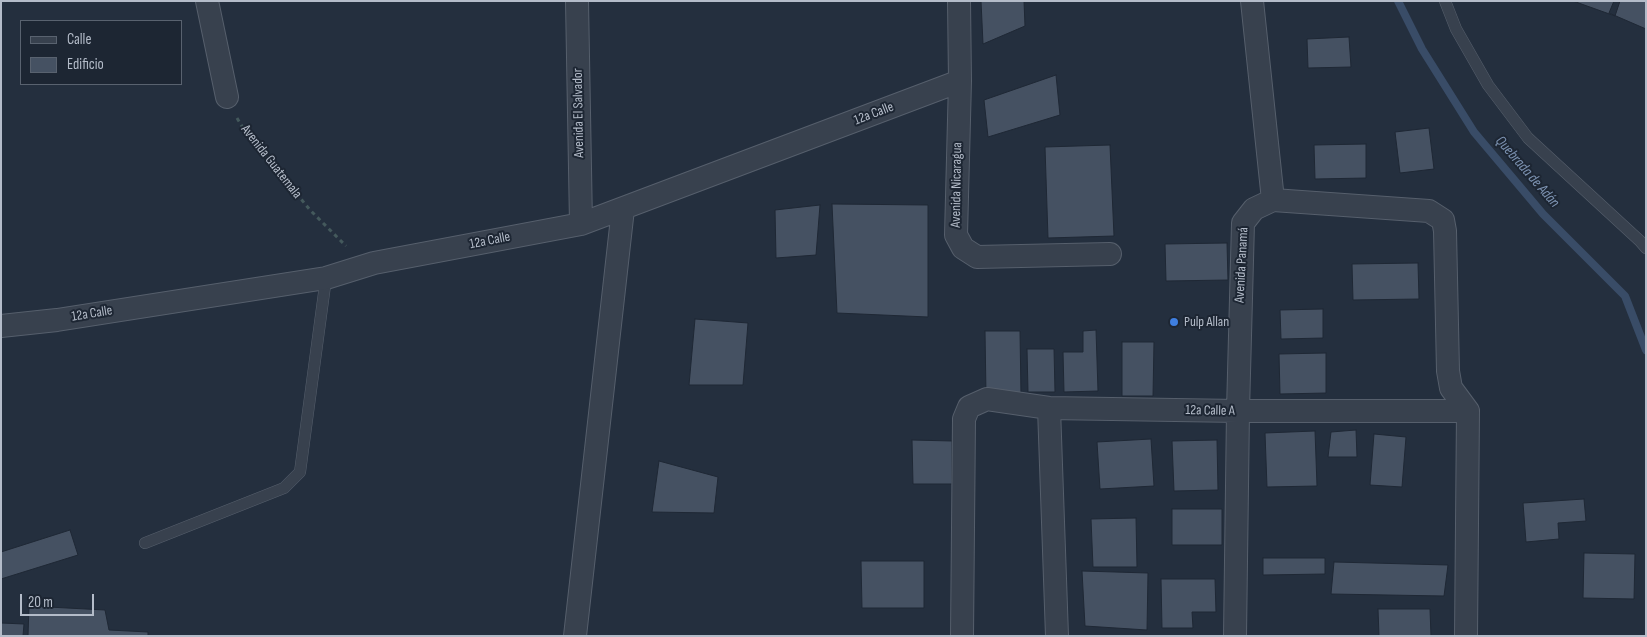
<!DOCTYPE html>
<meta charset="utf-8">
<style>
body{margin:0}
#map{position:relative;width:1647px;height:637px;overflow:hidden;background:#242f3e;font-family:"Sofia Sans Condensed",sans-serif}
canvas{display:block}
.frame{position:absolute;inset:0;border:2px solid #b4bcc9;pointer-events:none}
.legend{position:absolute;left:20px;top:20px;width:162px;height:65px;box-sizing:border-box;background:#1d2633;border:1px solid #59626f;margin:0;padding:6px 9px;list-style:none;font-size:15px;color:#b4bcc9}
.legend li{display:flex;align-items:center;gap:10px;height:25px}
.legend b{width:25px;border:1px solid #59626f}
.scale{position:absolute;left:20px;top:594px;width:74px;height:22px;box-sizing:border-box;border:2px solid #b4bcc9;border-top:0;padding-left:6px;font-size:15px;line-height:18px;white-space:nowrap;color:#b4bcc9;-webkit-text-stroke:4px #1d2633;paint-order:stroke}
</style>
<div id="map">
<canvas width="1647" height="637"></canvas>
<div class="frame"></div>
<ul class="legend">
<li><b style="height:6px;background:#38414e"></b>Calle</li>
<li><b style="height:14px;background:#455162"></b>Edificio</li>
</ul>
<div class="scale">20 m</div>
</div>
<script>
const ctx = document.querySelector('canvas').getContext('2d');
ctx.lineJoin = 'round';
const poly = rows => new Path2D(rows.map(r => 'M' + r).join(''));
function stroke(path, color, width, dash) { ctx.strokeStyle = color; ctx.lineWidth = width; ctx.lineCap = dash ? 'butt' : 'round'; ctx.setLineDash(dash || []); ctx.stroke(path); }
function fill(path, color) { ctx.fillStyle = color; ctx.fill(path, 'evenodd'); }
function write(font, color, halo, rows, align = 'center') {
  ctx.font = font + ' "Sofia Sans Condensed",sans-serif'; ctx.lineWidth = 4; ctx.setLineDash([]); ctx.textBaseline = 'middle'; ctx.strokeStyle = halo; ctx.fillStyle = color; for (const [text, x, y, turn = 0] of rows) {
    ctx.save(); ctx.translate(x, y); ctx.rotate((+turn || 0) * Math.PI / 180); ctx.textAlign = isNaN(turn) ? turn : align; if (halo) ctx.strokeText(text, 0, 0); ctx.fillText(text, 0, 0); ctx.restore();
  }
}
stroke(poly([
 [1398,1,1422,49,1474,132,1543,214,1625,296,1646,350]
]), '#394c67', 8);
const building = poly([
 [981,1,1024,1,1025,26,983,44,981,1],
 [1573,1,1620,1,1615,16,1573,1],
 [1614,1,1646,1,1646,29,1609,13,1614,1],
 [1349,37,1351,67,1308,68,1307,39,1349,37],
 [1056,75,1060,115,988,137,984,100,1056,75],
 [1429,128,1434,169,1400,173,1395,132,1429,128],
 [1366,144,1366,178,1315,179,1314,145,1366,144],
 [1110,145,1114,236,1048,238,1045,147,1110,145],
 [832,204,928,205,928,317,837,313,832,204],
 [820,205,816,255,776,258,775,210,820,205],
 [1227,243,1228,280,1166,281,1165,244,1227,243],
 [1418,263,1419,299,1353,300,1352,264,1418,263],
 [1323,309,1323,338,1281,339,1280,310,1323,309],
 [695,319,748,323,743,385,689,385,695,319],
 [1096,330,1098,391,1064,392,1063,352,1083,352,1083,331,1096,330],
 [985,331,1020,331,1021,395,986,395,985,331],
 [1122,342,1154,342,1153,396,1122,396,1122,342],
 [1027,349,1054,349,1055,392,1028,392,1027,349],
 [1326,353,1326,393,1280,394,1279,354,1326,353],
 [1356,430,1357,457,1328,457,1331,432,1356,430],
 [1315,431,1317,486,1267,487,1265,433,1315,431],
 [1374,434,1406,437,1402,487,1370,485,1374,434],
 [1151,439,1154,486,1100,489,1097,442,1151,439],
 [912,440,952,441,952,484,913,484,912,440],
 [1217,440,1218,490,1174,491,1172,441,1217,440],
 [659,461,718,477,714,513,652,512,659,461],
 [1584,499,1586,521,1558,523,1559,539,1526,542,1523,503,1584,499],
 [1172,509,1222,509,1222,545,1172,545,1172,509],
 [1136,518,1137,567,1093,567,1091,519,1136,518],
 [70,530,78,555,1,579,1,552,70,530],
 [1584,553,1635,554,1634,599,1583,598,1584,553],
 [1263,558,1325,558,1325,574,1263,575,1263,558],
 [861,561,924,561,924,608,862,608,861,561],
 [1334,562,1448,565,1444,596,1331,594,1334,562],
 [1082,571,1148,573,1147,630,1085,626,1082,571],
 [1161,579,1215,579,1216,612,1192,612,1193,628,1162,628,1161,579],
 [29,606,105,610,109,630,148,632,148,636,28,636,29,606],
 [1378,609,1430,609,1431,636,1379,636,1378,609],
 [1,623,24,624,23,636,1,636,1,623]
]);
fill(building, '#455162');
stroke(building, '#1f2835', 1);
const service = poly([
 [1445,1,1456,29,1488,85,1528,138,1640,241,1646,248],
 [145,543,284,488,300,472,326,278]
]);
const minor = poly([
 [207,1,227,97],
 [577,1,581,224],
 [959,1,960,81,956,235,963,248,977,257,1110,254],
 [1252,1,1273,200],
 [1,326,57,320,326,278,374,263,581,224,960,81],
 [1049,408,1057,636],
 [575,636,623,209],
 [962,636,964,419,969,407,987,399,1049,408,1238,411,1468,411],
 [1235,636,1238,411,1243,223,1254,209,1273,200,1429,211,1443,220,1445,231,1448,371,1451,388,1468,411,1466,636]
]);
stroke(service, '#565f6c', 12);
stroke(minor, '#565f6c', 24);
stroke(poly([
 [237,118,243,128,310,210,346,246]
]), '#44595c', 3, [4, 4]);
stroke(service, '#38414e', 11);
stroke(minor, '#38414e', 22);
for (const [x, y, r, color] of [
 [1174,322,5,"#3f7fe0"]
]) { const dot = new Path2D(); dot.arc(x, y, r, 0, 2 * Math.PI); ctx.fillStyle = color; ctx.fill(dot); stroke(dot, '#1d2633', 2); }
write('14px', '#b4bcc9', '#1d2633', [
 ["Avenida El Salvador",579,113,-91],
 ["12a Calle",874,114,-21],
 ["Avenida Guatemala",271,162,52],
 ["Avenida Nicaragua",957,185,-89],
 ["12a Calle",490,241,-11],
 ["Avenida Panamá",1242,265,-87],
 ["12a Calle",92,314,-9],
 ["12a Calle A",1210,411,1]
]);
write('14px', '#b4bcc9', '#1d2633', [
 ["Pulp Allan",1184,322]
], 'left');
write('italic 15px', '#7c92b1', '#1d2633', [
 ["Quebrada de Adán",1527,172,49]
]);
</script>
